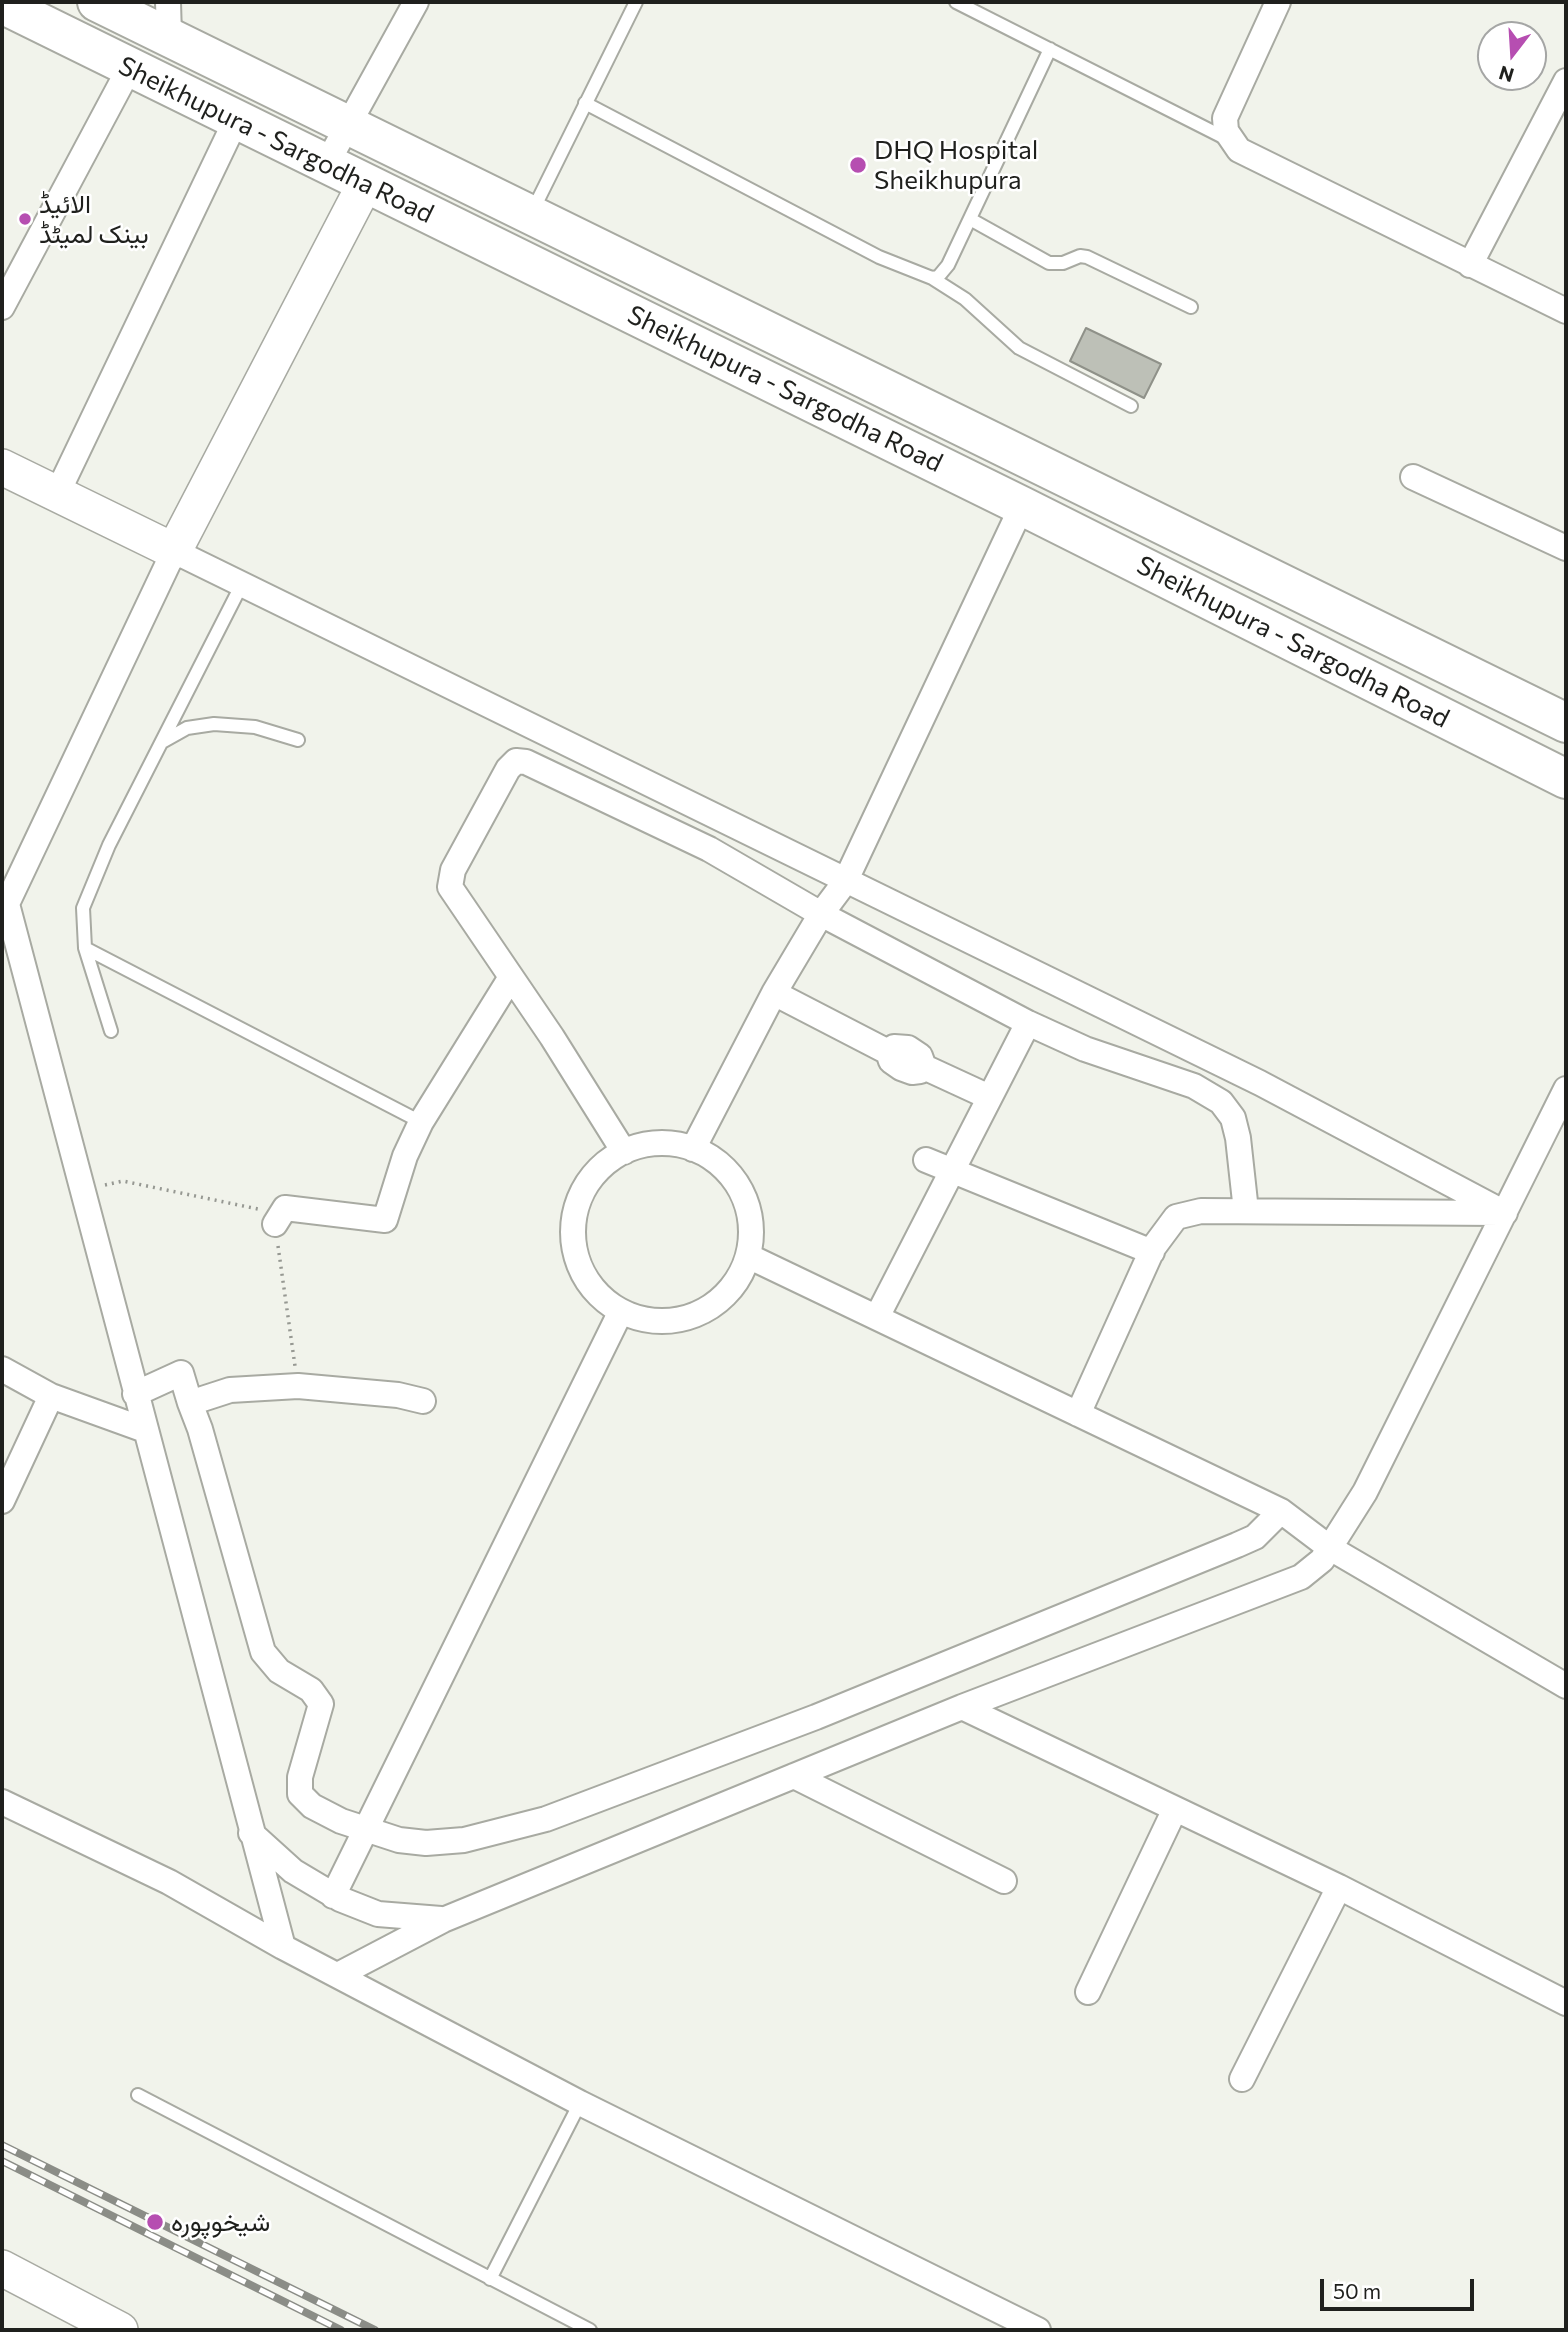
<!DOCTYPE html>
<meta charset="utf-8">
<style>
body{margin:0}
#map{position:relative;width:1568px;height:2332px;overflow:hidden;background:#f1f3eb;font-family:Commissioner,sans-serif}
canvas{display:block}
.frame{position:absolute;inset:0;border:4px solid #1f201d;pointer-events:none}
.north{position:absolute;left:1477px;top:21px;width:70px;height:70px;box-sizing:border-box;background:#fff;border:2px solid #a5a6a5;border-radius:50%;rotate:197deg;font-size:19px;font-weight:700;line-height:28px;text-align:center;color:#1f201d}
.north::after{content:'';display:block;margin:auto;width:24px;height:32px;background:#b64eb1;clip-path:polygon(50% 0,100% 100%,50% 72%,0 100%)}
.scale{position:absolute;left:1320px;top:2279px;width:154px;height:32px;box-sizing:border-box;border:4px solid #1f201d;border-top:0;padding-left:9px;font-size:21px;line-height:24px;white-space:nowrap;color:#1f201d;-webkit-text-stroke:5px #fff;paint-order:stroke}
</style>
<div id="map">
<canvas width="1568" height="2332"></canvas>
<div class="frame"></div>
<div class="north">N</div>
<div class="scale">50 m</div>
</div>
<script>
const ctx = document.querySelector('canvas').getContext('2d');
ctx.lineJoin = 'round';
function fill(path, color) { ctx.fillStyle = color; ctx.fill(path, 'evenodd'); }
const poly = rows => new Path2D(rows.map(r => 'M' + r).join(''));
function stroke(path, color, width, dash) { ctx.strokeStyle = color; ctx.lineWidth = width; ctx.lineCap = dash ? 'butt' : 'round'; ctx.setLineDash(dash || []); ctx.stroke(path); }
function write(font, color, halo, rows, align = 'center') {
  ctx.font = font + ' Commissioner,Vazirmatn,sans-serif'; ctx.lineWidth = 5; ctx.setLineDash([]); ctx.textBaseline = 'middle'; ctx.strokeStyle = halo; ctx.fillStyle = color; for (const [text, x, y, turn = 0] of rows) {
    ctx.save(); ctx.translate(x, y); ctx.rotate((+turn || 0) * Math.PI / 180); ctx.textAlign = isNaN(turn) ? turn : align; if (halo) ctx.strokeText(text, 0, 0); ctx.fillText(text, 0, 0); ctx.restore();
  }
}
const building = poly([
 [1086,328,1161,364,1144,398,1070,361,1086,328]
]);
fill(building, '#bdc0b7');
stroke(building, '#8f9189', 2);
const lane = poly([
 [956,2,1227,139],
 [585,103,879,257,932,278,938,277,948,265,1050,49],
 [532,212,636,2],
 [970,219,1049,263,1063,263,1080,256,1087,257,1191,307],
 [932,278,965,299,1019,348,1131,406],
 [162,742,187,728,214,724,255,727,298,740],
 [85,948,421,1122],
 [111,1031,85,948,83,908,109,845,242,584],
 [138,2095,590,2330],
 [490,2279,580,2103]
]);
const street = poly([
 [168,2,169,36],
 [1278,2,1225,118,1226,131,1239,150,1566,311],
 [326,165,416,2],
 [1470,265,1566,81],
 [2,307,129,69],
 [1413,477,1566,548],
 [57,494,236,120],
 [2,901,7,904,283,1947],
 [2,914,174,551,1260,1083,1505,1213],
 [774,993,888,1052,891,1061,901,1068,912,1072,920,1071,924,1067],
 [888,1052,894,1047,908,1048,920,1056,924,1067,989,1097],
 '573 1232a89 89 0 1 1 178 0a89 89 0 1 1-178 0Z',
 [693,1149,774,993,821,914,845,882,1022,506],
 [624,1152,552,1037,450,887,453,870,508,769,516,761,526,762,709,849,821,914,1028,1023,1085,1049,1194,1086,1221,1102,1233,1118,1238,1138,1246,1211],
 [926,1160,1152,1252],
 [275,1224,285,1208,385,1220,405,1156,421,1122,511,977],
 [748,1256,1281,1511,1330,1548,1566,1686],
 [877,1317,1028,1023],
 [2,1369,51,1396,145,1430],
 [135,1394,181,1373,190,1403,230,1390,298,1386,398,1395,423,1401],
 [190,1403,200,1429,263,1652,279,1671,311,1690,321,1704,300,1777,300,1794,312,1806,341,1821,399,1840,426,1843,464,1840,546,1819,816,1717,1237,1545,1255,1537,1281,1511],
 [1078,1414,1153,1248,1176,1217,1201,1211,1500,1213],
 [2,1501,51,1396],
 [962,1707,1339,1887,1566,2003],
 [794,1776,1004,1881],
 [2,1802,169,1882,283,1947,580,2103,1038,2330],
 [251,1833,293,1871,340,1899,378,1914,441,1919],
 [333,1896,621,1311],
 [338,1975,443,1920,962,1707,1301,1577,1322,1560,1365,1492,1566,1089],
 [1088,1992,1175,1809],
 [1242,2079,1339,1887]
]);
const secondary = poly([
 [2,467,174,551,365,184],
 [2,2268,120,2330]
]);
const highway = poly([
 [97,2,1566,723],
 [2,4,1022,506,1566,779]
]);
stroke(lane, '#a8aaa2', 16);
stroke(street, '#a8aaa2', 28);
stroke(secondary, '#a8aaa2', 38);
stroke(highway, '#a8aaa2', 42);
stroke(poly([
 [105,1185,123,1181,258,1209],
 [278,1246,295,1366]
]), '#969892', 3.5, [2, 5]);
stroke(lane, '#fff', 12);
stroke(street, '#fff', 24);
stroke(secondary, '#fff', 35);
stroke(highway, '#fff', 38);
const rail = poly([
 [2,2145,375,2330],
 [2,2161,341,2330]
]);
stroke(rail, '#8b8d87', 8);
stroke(rail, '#fff', 5, [16]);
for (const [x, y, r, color] of [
 [858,165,9,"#b64eb1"],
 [25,219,7,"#b64eb1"],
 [155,2222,9,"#b64eb1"]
]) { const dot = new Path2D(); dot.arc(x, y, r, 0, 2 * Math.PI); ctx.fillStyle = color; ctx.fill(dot); stroke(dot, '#fff', 2.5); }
write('26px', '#1f201d', '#fff', [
 ["Sheikhupura - Sargodha Road",276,140,26],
 ["Sheikhupura - Sargodha Road",785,389,26],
 ["Sheikhupura - Sargodha Road",1293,642,27]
]);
write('26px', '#1f201d', '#fff', [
 ["DHQ Hospital",874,150],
 ["Sheikhupura",874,180],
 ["الائیڈ",39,204],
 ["بینک لمیٹڈ",39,234],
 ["شیخوپورہ",171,2222]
], 'left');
</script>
